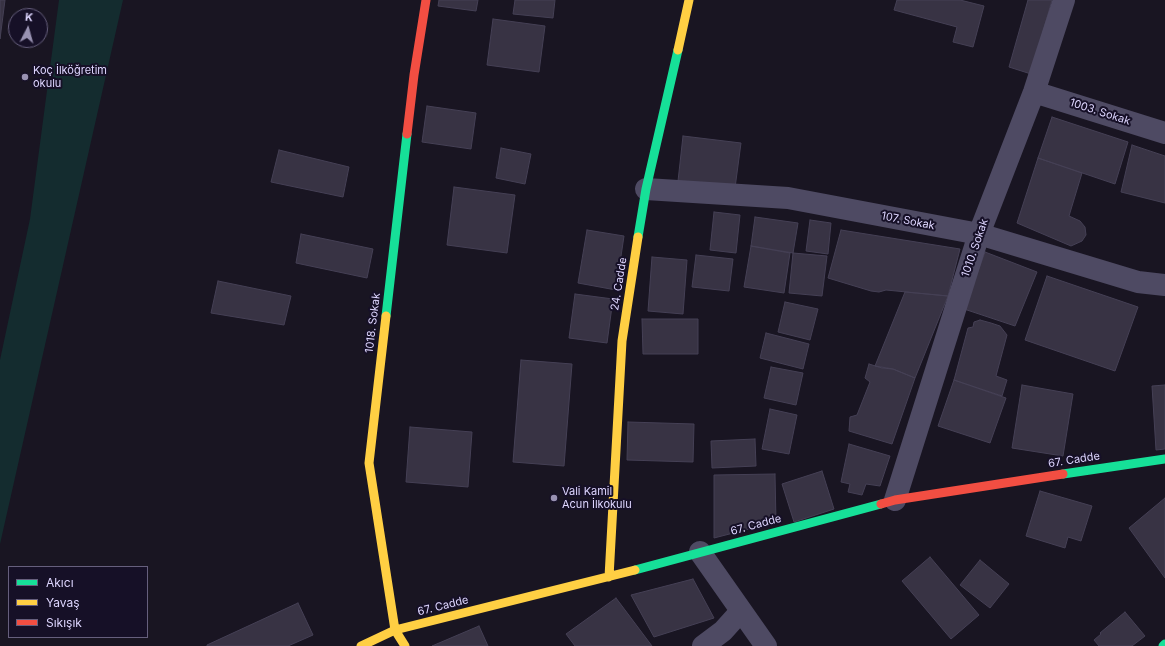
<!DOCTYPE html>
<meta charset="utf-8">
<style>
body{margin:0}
#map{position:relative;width:1165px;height:646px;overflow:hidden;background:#191522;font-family:Inter,sans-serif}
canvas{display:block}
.legend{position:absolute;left:8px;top:566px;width:140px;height:72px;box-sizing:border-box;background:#161027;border:1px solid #665f7d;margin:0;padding:5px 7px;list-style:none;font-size:12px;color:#ded6ff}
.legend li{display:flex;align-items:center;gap:8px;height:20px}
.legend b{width:20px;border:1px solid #665f7d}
.north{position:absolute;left:8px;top:8px;width:40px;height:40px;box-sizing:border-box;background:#161027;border:1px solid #665f7d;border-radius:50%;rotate:6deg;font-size:11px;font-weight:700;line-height:16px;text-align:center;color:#ded6ff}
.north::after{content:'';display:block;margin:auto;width:14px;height:18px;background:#9992b2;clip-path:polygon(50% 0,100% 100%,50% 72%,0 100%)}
</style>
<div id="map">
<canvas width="1165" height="646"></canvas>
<ul class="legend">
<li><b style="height:5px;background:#16e098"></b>Akıcı</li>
<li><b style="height:5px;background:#ffcf43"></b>Yavaş</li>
<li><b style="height:5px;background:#f24e42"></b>Sıkışık</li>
</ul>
<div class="north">K</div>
</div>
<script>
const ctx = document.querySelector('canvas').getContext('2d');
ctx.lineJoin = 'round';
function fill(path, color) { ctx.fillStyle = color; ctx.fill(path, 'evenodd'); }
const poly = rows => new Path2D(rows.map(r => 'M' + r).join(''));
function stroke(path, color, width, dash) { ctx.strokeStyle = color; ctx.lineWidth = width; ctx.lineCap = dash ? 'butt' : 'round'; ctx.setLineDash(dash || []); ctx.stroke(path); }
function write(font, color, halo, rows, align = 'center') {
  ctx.font = font + ' Inter,sans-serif'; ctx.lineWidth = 4; ctx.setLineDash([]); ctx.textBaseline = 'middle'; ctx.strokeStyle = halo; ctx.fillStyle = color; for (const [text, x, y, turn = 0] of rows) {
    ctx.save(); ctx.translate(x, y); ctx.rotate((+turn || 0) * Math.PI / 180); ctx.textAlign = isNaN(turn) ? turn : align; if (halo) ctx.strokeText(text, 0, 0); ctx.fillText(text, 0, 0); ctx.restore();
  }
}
fill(poly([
 [59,0,123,0,0,544,0,360,30,219]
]), '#142c2f');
const building = poly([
 [0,0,5,0,0,39,0,0],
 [439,0,478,0,476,11,438,6,439,0],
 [515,0,555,0,553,18,513,14,515,0],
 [897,0,960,0,984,6,973,47,953,42,957,27,894,10,897,0],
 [1028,0,1052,0,1031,74,1009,67,1028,0],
 [493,19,545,26,539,72,487,65,493,19],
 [427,106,476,113,471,149,422,142,427,106],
 [1052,117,1128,142,1115,184,1038,158,1052,117],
 [683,136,741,143,735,188,678,181,683,136],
 [1132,145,1165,156,1165,203,1121,192,1132,145],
 [501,148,531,154,525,184,496,178,501,148],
 [279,150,349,167,343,197,271,182,279,150],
 [1038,158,1082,173,1069,216,1080,221,1085,227,1086,235,1082,241,1071,246,1017,223,1038,158],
 [454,187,515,195,507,253,447,245,454,187],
 [714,212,740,215,736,253,710,250,714,212],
 [755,217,798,223,793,253,751,246,755,217],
 [810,220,831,223,828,254,806,251,810,220],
 [587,230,624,236,616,290,578,283,587,230],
 [841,230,960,249,948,296,886,290,879,292,871,291,828,278,841,230],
 [301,234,373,249,367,278,296,263,301,234],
 [751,246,790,253,784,293,744,287,751,246],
 [985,252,1037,272,1015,326,964,309,985,252],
 [793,253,827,256,822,296,789,293,793,253],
 [696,255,733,259,729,291,692,287,696,255],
 [652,257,687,260,683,314,648,311,652,257],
 [1047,276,1138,307,1115,371,1025,340,1047,276],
 [218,281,291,296,284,325,211,313,218,281],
 [905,292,948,296,915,378,893,369,875,366,905,292],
 [575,294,613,299,607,343,569,338,575,294],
 [785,302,818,309,810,340,778,332,785,302],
 [642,319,698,319,698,354,643,354,642,319],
 [980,320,991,323,1000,326,1007,335,996,376,1007,380,1002,396,954,380,968,328,973,327,974,322,980,320],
 [766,333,809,344,803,369,760,358,766,333],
 [521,360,572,364,564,466,513,462,521,360],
 [869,364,882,368,893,369,915,378,892,444,849,431,850,417,857,415,870,382,865,378,869,364],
 [771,367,803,373,796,405,764,398,771,367],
 [954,380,1006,398,990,443,938,426,954,380],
 [1022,385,1073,394,1063,456,1012,448,1022,385],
 [1165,385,1165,449,1156,450,1152,386,1165,385],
 [770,409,797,415,789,454,762,449,770,409],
 [628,422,694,424,693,462,627,460,628,422],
 [410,427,472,432,468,487,406,482,410,427],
 [755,439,756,466,712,468,711,441,755,439],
 [849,444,890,456,880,486,866,484,862,495,848,492,850,484,841,482,849,444],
 [822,471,834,509,794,522,782,484,822,471],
 [775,474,776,522,714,538,714,475,775,474],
 [1040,491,1092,506,1081,541,1068,537,1065,548,1026,536,1040,491],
 [1165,498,1165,578,1129,528,1165,498],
 [930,557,979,615,951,639,902,581,930,557],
 [980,560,1009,584,990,608,960,585,980,560],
 [693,579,714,618,654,637,631,595,693,579],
 [616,598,652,646,575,646,566,634,616,598],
 [298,603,313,635,288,646,207,646,207,645,298,603],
 [1125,612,1145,636,1132,646,1099,646,1094,640,1101,634,1100,633,1125,612],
 [479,626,488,646,432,646,479,626]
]);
fill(building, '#383344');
stroke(building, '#454055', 1);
stroke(poly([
 [1034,92,1165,133],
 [646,189,788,198,979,234,1138,282,1165,285],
 [895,500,979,234,1034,92,1064,0],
 [700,552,766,646],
 [703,646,723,631,741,611]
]), '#4e4a63', 22);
stroke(poly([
 [638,237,646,189,678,50],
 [386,316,407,134],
 [1063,474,1165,459],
 [635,570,881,504],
 [1163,646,1165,644]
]), '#16e098', 9);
stroke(poly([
 [678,50,689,0],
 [386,316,369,463,395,630,405,646],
 [609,577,622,341,638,237],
 [361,646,395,630,635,570]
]), '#ffcf43', 9);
stroke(poly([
 [407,134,414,75,426,0],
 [881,504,895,500,1063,474]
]), '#f24e42', 9);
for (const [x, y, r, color] of [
 [25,77,4,"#9992b2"],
 [554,498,4,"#9992b2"]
]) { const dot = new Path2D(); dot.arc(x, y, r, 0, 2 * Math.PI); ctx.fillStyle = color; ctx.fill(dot); stroke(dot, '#161027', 1.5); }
write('11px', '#ded6ff', '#161027', [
 ["Koç İlköğretim",33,71],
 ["okulu",33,84],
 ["Vali Kamil",562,492],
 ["Acun İlkokulu",562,505]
], 'left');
write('11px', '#ded6ff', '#161027', [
 ["1003. Sokak",1100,112,18],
 ["107. Sokak",908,221,11],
 ["1010. Sokak",975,248,-71],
 ["24. Cadde",619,284,-81],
 ["1018. Sokak",373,323,-83],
 ["67. Cadde",1074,460,-9],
 ["67. Cadde",756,525,-15],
 ["67. Cadde",443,606,-14]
]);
</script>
